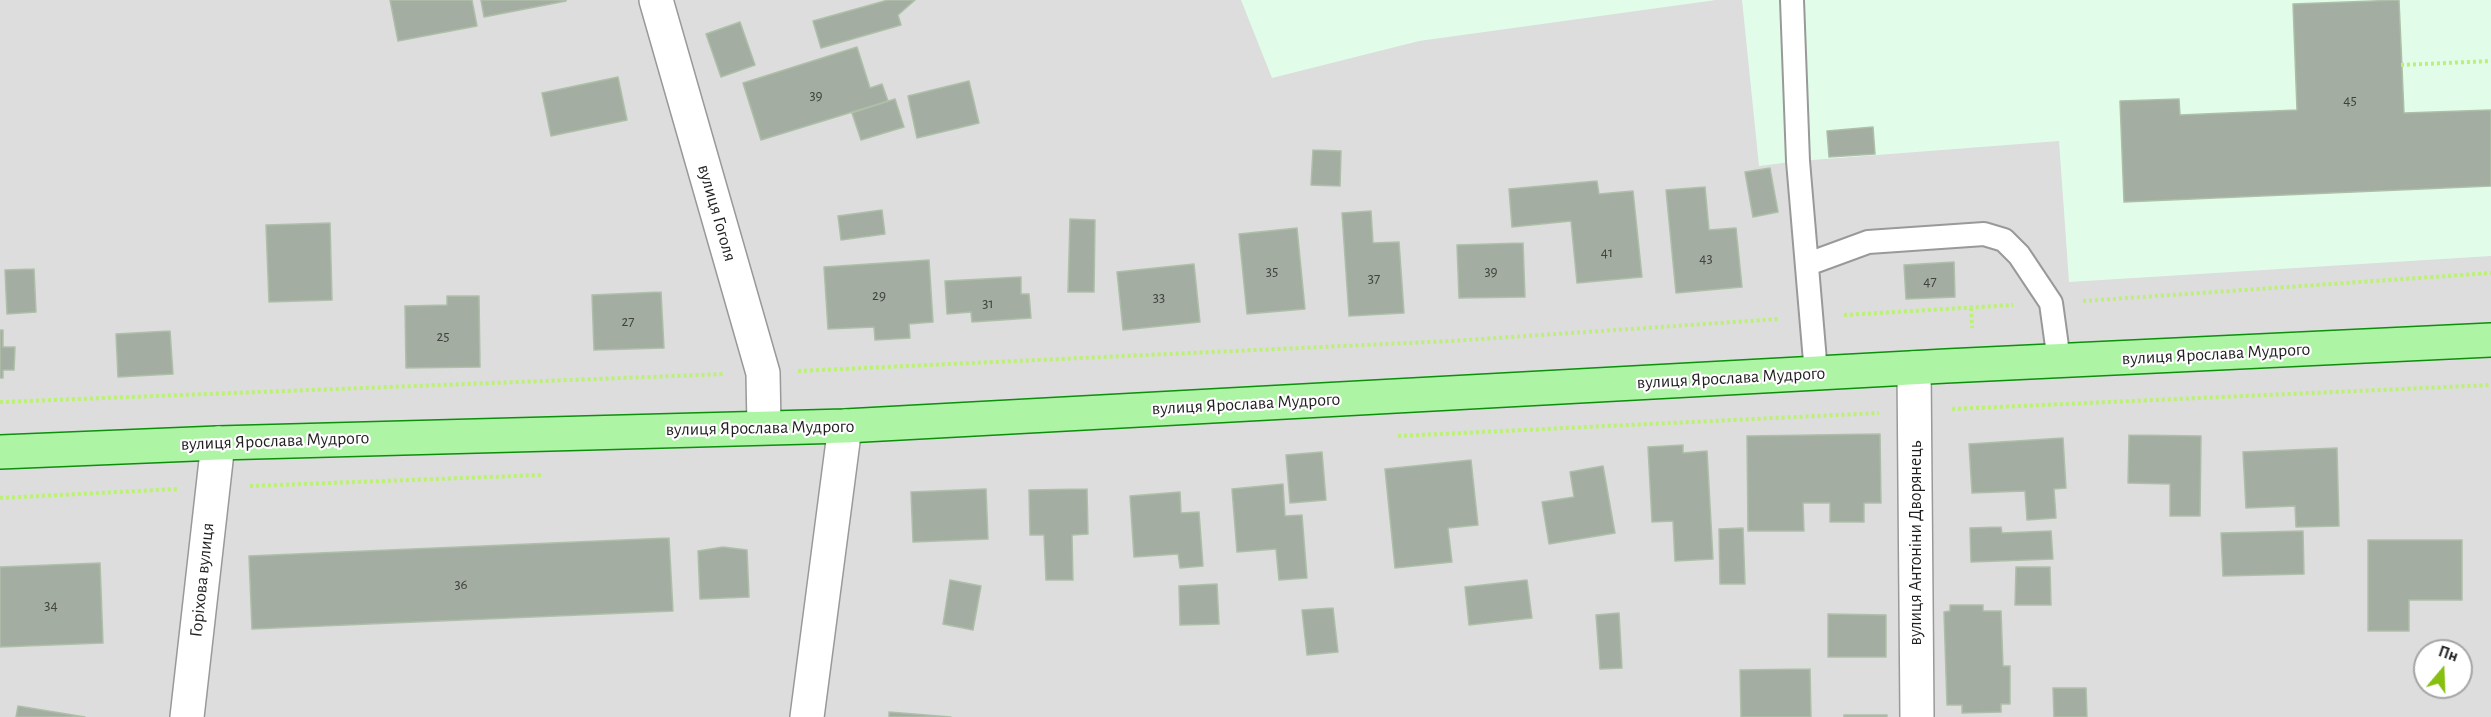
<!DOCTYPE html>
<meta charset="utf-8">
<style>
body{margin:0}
#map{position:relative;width:2491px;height:717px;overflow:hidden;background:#e6efe6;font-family:"Alegreya Sans",sans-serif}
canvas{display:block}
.north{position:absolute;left:2413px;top:639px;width:60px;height:60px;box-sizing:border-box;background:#fff;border:2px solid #a5a5a5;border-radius:50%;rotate:19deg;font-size:16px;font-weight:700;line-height:24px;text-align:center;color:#1f1f1f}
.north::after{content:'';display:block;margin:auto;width:21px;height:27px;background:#86bf0f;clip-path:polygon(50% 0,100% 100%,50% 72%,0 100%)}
</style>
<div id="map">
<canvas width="2491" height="717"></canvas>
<div class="north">Пн</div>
</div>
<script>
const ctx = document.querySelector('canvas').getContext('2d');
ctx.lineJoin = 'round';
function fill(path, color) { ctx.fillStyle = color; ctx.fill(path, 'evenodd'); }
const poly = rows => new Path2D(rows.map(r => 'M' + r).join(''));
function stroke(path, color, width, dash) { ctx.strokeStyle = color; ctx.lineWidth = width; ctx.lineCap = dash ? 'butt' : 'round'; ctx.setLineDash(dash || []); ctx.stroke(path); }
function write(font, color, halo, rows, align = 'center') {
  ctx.font = font + ' "Alegreya Sans",sans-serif'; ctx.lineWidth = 4.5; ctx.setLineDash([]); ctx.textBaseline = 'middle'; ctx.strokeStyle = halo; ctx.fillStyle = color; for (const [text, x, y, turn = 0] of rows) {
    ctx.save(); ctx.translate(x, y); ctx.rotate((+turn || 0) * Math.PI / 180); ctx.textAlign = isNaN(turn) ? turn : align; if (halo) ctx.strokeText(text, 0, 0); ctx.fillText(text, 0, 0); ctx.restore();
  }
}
fill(poly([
 [0,0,2491,0,2491,717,0,717],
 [2425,651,2461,651,2461,687,2425,687]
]), '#dcdddc');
fill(poly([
 [1241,0,1716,0,1419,41,1272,78],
 [1742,0,2491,0,2491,256,2069,282,2059,141,1799,161,1759,166]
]), '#e1fdea');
const building = poly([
 [390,0,472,0,477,26,398,41,390,0],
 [481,0,566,0,566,1,484,17,481,0],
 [888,0,915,0,898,15,901,25,821,48,813,21,888,0],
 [2399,0,2404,113,2491,110,2491,186,2124,202,2120,101,2179,99,2180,115,2297,110,2293,4,2399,0],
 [740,22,755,65,721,77,706,34,740,22],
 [857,47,870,88,882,84,888,101,761,140,743,83,857,47],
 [618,77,627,120,551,136,542,93,618,77],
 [969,81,979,123,917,138,908,96,969,81],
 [895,99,904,127,861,140,852,113,895,99],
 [1873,127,1875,154,1829,157,1827,131,1873,127],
 [1313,150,1341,151,1340,186,1311,185,1313,150],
 [1770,168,1778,212,1753,217,1745,172,1770,168],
 [1597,181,1599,194,1633,191,1642,277,1577,283,1571,221,1512,227,1509,189,1597,181],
 [1705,187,1709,230,1736,228,1742,287,1676,293,1666,190,1705,187],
 [882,210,885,234,841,240,838,216,882,210],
 [1371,211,1373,243,1399,242,1404,313,1349,316,1342,213,1371,211],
 [1070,219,1095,220,1094,292,1068,292,1070,219],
 [330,223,332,300,269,302,266,225,330,223],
 [1297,228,1305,309,1247,314,1239,234,1297,228],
 [1523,243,1525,297,1459,298,1457,245,1523,243],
 [929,260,933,322,909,324,910,338,875,340,874,327,828,329,824,267,929,260],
 [1954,262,1955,297,1906,299,1904,265,1954,262],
 [1194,264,1200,322,1123,330,1117,272,1194,264],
 [34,269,36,312,7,314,5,270,34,269],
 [1021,277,1021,294,1029,294,1031,318,972,322,971,312,947,314,945,281,1021,277],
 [661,292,664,348,594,350,592,295,661,292],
 [447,296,479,296,480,367,406,368,405,306,447,305,447,296],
 [0,330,3,330,3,347,15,347,14,370,3,370,3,378,0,378,0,330],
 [170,331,173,374,118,377,116,334,170,331],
 [1880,434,1881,503,1864,503,1864,522,1830,522,1830,503,1803,503,1804,531,1748,531,1747,436,1880,434],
 [2129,435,2201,436,2200,516,2170,516,2170,484,2128,483,2129,435],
 [2063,438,2066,488,2054,489,2056,518,2027,520,2025,491,1972,493,1969,444,2063,438],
 [1683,445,1683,453,1707,451,1713,559,1675,561,1673,521,1652,522,1648,447,1683,445],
 [2337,448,2339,526,2296,527,2295,506,2246,508,2243,452,2337,448],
 [1322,452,1326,500,1290,503,1286,455,1322,452],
 [1471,460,1478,525,1448,528,1452,562,1395,568,1385,469,1471,460],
 [1603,466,1615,533,1549,544,1542,502,1574,497,1570,472,1603,466],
 [1283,484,1285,516,1302,515,1307,578,1279,580,1276,549,1237,552,1232,489,1283,484],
 [986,489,988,539,913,542,911,492,986,489],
 [1087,489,1088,534,1072,535,1073,580,1046,580,1044,535,1030,535,1029,490,1087,489],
 [1180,492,1181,513,1199,512,1203,566,1180,568,1178,554,1134,557,1130,496,1180,492],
 [2001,527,2002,533,2051,531,2053,559,1971,562,1970,528,2001,527],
 [1743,528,1745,584,1720,584,1719,529,1743,528],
 [2303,531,2304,574,2223,576,2221,533,2303,531],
 [669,538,673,611,252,629,249,556,669,538],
 [2368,540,2462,540,2462,600,2409,600,2409,631,2368,631,2368,540],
 [723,547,747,550,749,597,700,599,698,551,723,547],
 [100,563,103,643,0,647,0,567,100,563],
 [2016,567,2050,567,2051,605,2015,605,2016,567],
 [950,580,981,586,973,630,943,624,950,580],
 [1527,580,1532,618,1469,625,1465,587,1527,580],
 [1217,584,1219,624,1180,625,1179,586,1217,584],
 [1950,605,1983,605,1983,611,2001,611,2003,666,2010,666,2010,704,2001,704,2001,712,1962,713,1962,705,1947,705,1944,612,1950,611,1950,605],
 [1333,608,1338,652,1307,655,1302,610,1333,608],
 [1619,613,1622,668,1600,669,1596,615,1619,613],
 [1828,614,1886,615,1886,657,1828,657,1828,614],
 [1810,669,1811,717,1741,717,1740,670,1810,669],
 [2053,688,2086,688,2087,717,2054,717,2053,688],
 [18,706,85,717,16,717,18,706],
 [889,712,951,717,889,717,889,712],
 [1844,715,1887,715,1887,717,1844,717,1844,715]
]);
fill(building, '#a4ada1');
stroke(building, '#aebfa9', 1.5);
const service = poly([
 [1792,0,1798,161,1816,373],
 [1808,264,1868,242,1984,234,2004,240,2019,255,2051,303,2059,361]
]);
const minor = poly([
 [656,0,763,373,764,427],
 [1914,368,1917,717],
 [187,717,218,443]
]);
const tertiary = poly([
 [807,717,845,426]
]);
const primary = poly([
 [0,452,218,443,845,426,1946,366,2491,340]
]);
stroke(service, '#999', 26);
stroke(minor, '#999', 36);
stroke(tertiary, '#999', 36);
stroke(primary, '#0c8f0b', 36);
stroke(poly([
 [2401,65,2491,61],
 [2083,301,2491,273],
 [1971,308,1972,328],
 [1844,315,2013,305],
 [798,371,1451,341,1779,319],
 [0,402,725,374],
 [1952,409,2491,385],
 [1398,436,1879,413],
 [250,486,542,475],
 [0,498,177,489]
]), '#bcf076', 4, [3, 3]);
stroke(service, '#fff', 22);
stroke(minor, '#fff', 33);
stroke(tertiary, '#fff', 33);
stroke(primary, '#adf5a4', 33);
write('15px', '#404240', null, [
 ["39",816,95],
 ["45",2350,100],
 ["41",1607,252],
 ["43",1706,258],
 ["35",1272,271],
 ["39",1491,271],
 ["37",1374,278],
 ["47",1930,281],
 ["29",879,295],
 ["33",1159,297],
 ["31",988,303],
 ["27",628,321],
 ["25",443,336],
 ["36",461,584],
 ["34",51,605]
]);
write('18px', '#1f1f1f', '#fff', [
 ["вулиця Гоголя",717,213,74],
 ["вулиця Ярослава Мудрого",2216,354,-3],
 ["вулиця Ярослава Мудрого",1731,378,-3],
 ["вулиця Ярослава Мудрого",1246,404,-3],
 ["вулиця Ярослава Мудрого",760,428,-1],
 ["вулиця Ярослава Мудрого",275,441,-2],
 ["вулиця Антоніни Дворянець",1916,543,-90],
 ["Горіхова вулиця",202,580,-84]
]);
</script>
